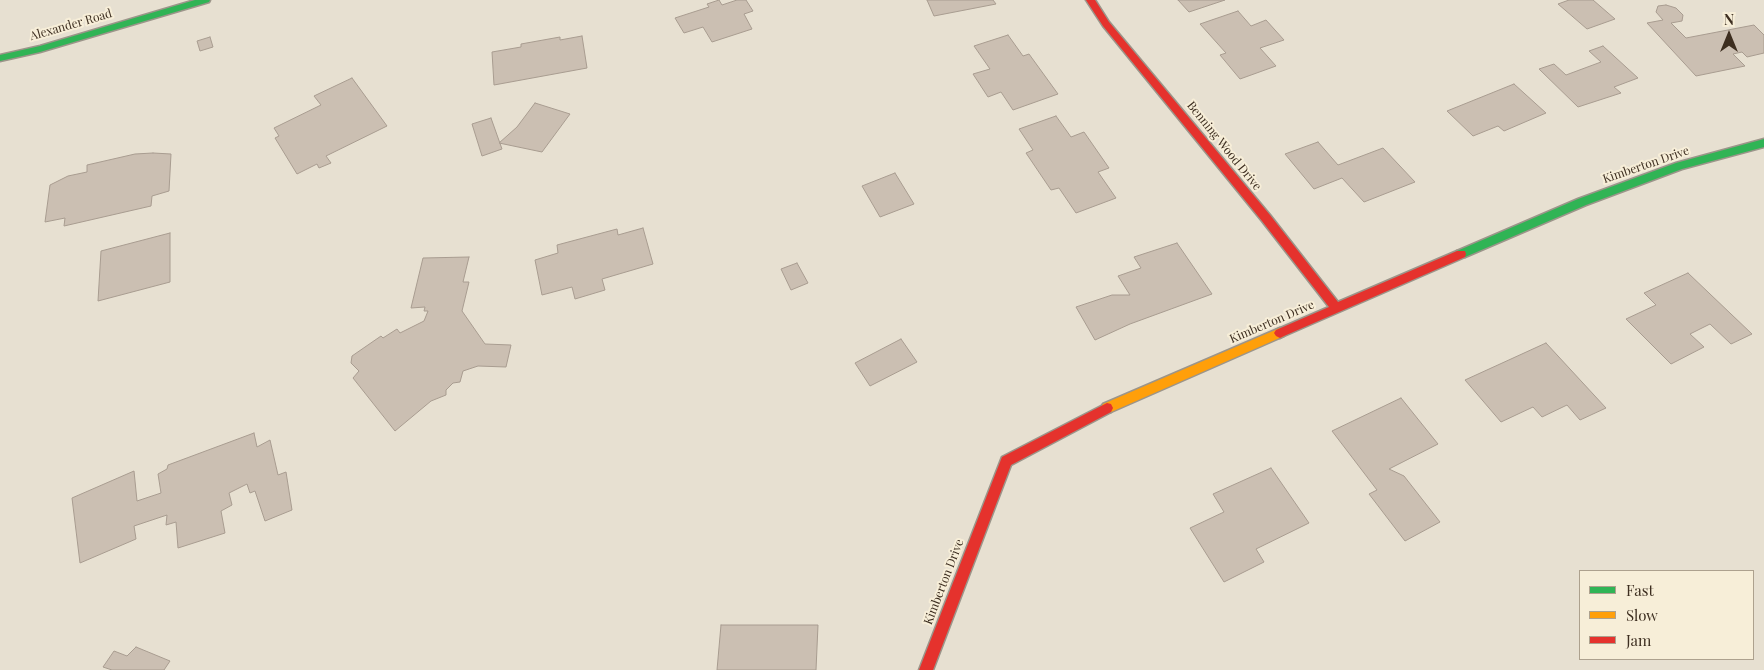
<!DOCTYPE html>
<style>
body{margin:0}
#map{position:relative;width:1764px;height:670px;overflow:hidden;background:#e7e0d1;font-family:"Playfair Display",serif}
canvas{display:block}
.legend{position:absolute;left:1579px;top:570px;width:175px;height:90px;box-sizing:border-box;background:#f7eed8;border:1px solid #ada18e;margin:0;padding:6px 9px;list-style:none;font-size:15px;color:#3d2e20}
.legend li{display:flex;align-items:center;gap:10px;height:25px}
.legend b{width:25px;border:1px solid #ada18e}
.north{position:absolute;left:1704px;top:10px;width:50px;height:50px;-webkit-text-stroke:4px #f7eed8;paint-order:stroke;rotate:0deg;font-size:14px;font-weight:700;line-height:20px;text-align:center;color:#3d2e20}
.north::after{content:'';display:block;margin:auto;width:18px;height:22px;background:#3d2e20;clip-path:polygon(50% 0,100% 100%,50% 72%,0 100%)}
</style>
<div id="map">
<canvas width="1764" height="670"></canvas>
<ul class="legend">
<li><b style="height:6px;background:#30b455"></b>Fast</li>
<li><b style="height:6px;background:#ff9f0a"></b>Slow</li>
<li><b style="height:6px;background:#e5322d"></b>Jam</li>
</ul>
<div class="north">N</div>
</div>
<script>
const ctx = document.querySelector('canvas').getContext('2d');
ctx.lineJoin = 'round';
function fill(path, color) { ctx.fillStyle = color; ctx.fill(path, 'evenodd'); }
const poly = rows => new Path2D(rows.map(r => 'M' + r).join(''));
function stroke(path, color, width, dash) { ctx.strokeStyle = color; ctx.lineWidth = width; ctx.lineCap = dash ? 'butt' : 'round'; ctx.setLineDash(dash || []); ctx.stroke(path); }
function write(font, color, halo, rows, align = 'center') {
  ctx.font = font + ' "Playfair Display",serif'; ctx.lineWidth = 4; ctx.setLineDash([]); ctx.textBaseline = 'middle'; ctx.strokeStyle = halo; ctx.fillStyle = color; for (const [text, x, y, turn = 0] of rows) {
    ctx.save(); ctx.translate(x, y); ctx.rotate((+turn || 0) * Math.PI / 180); ctx.textAlign = isNaN(turn) ? turn : align; if (halo) ctx.strokeText(text, 0, 0); ctx.fillText(text, 0, 0); ctx.restore();
  }
}
const building = poly([
 [719,0,722,5,737,0,746,0,753,11,744,14,752,29,712,42,703,27,684,33,675,18,709,7,707,4,719,0],
 [927,0,993,0,996,4,934,16,927,0],
 [1178,0,1225,0,1189,12,1178,0],
 [1569,0,1593,0,1615,19,1587,29,1558,4,1569,0],
 [1666,5,1676,8,1683,15,1682,21,1671,23,1686,38,1754,25,1764,35,1764,53,1747,57,1742,52,1733,54,1745,66,1696,76,1647,23,1663,20,1656,12,1658,6,1666,5],
 [1238,11,1251,26,1266,20,1284,40,1260,48,1276,66,1240,79,1220,55,1226,53,1200,24,1238,11],
 [1008,35,1023,56,1029,54,1058,94,1013,110,1001,92,988,97,973,74,990,69,974,46,1008,35],
 [582,36,587,68,494,85,492,52,521,47,521,44,560,37,560,40,582,36],
 [210,37,213,47,200,51,197,41,210,37],
 [1603,46,1638,78,1614,87,1621,93,1578,107,1539,69,1554,64,1566,75,1601,62,1589,51,1603,46],
 [352,78,387,126,326,156,331,163,319,168,317,164,297,174,275,138,279,136,274,128,321,105,314,96,352,78],
 [1514,84,1546,113,1504,131,1498,126,1473,136,1447,111,1514,84],
 [535,103,570,114,542,152,499,143,517,127,535,103],
 [1056,116,1071,137,1084,132,1109,168,1098,172,1116,198,1076,213,1059,188,1051,190,1026,153,1033,150,1019,129,1056,116],
 [491,118,502,149,482,156,472,124,491,118],
 [1318,142,1338,165,1383,148,1415,182,1364,202,1342,178,1314,189,1285,154,1318,142],
 [153,153,171,154,169,191,152,196,151,206,64,226,65,218,45,222,50,185,68,176,87,172,87,165,135,154,153,153],
 [895,173,914,204,880,217,862,186,895,173],
 [643,228,653,264,602,279,605,290,575,299,572,287,542,295,535,260,558,253,557,245,617,229,618,235,643,228],
 [170,233,170,282,98,301,101,251,170,233],
 [1177,243,1212,294,1130,324,1095,340,1076,307,1112,295,1130,295,1118,276,1141,268,1134,257,1177,243],
 [469,257,463,282,469,282,462,311,485,344,511,345,506,367,478,366,463,371,460,382,453,383,446,390,446,395,431,401,395,431,353,378,359,371,351,363,352,356,381,336,383,338,397,329,400,333,424,321,428,311,424,311,425,307,411,308,423,258,469,257],
 [797,263,808,283,791,290,781,269,797,263],
 [1688,273,1752,334,1731,344,1710,324,1690,334,1704,347,1671,364,1626,319,1656,305,1644,293,1688,273],
 [901,339,917,362,870,386,855,363,901,339],
 [1546,343,1606,408,1580,420,1567,405,1542,417,1533,407,1501,422,1465,380,1546,343],
 [1401,398,1438,444,1389,469,1404,476,1440,522,1405,541,1369,494,1377,490,1332,431,1401,398],
 [254,433,257,447,270,440,278,475,286,472,292,510,265,521,255,491,250,493,247,484,229,493,232,505,221,511,225,533,178,548,176,522,166,525,167,515,134,526,136,539,80,563,72,498,134,471,137,501,161,493,158,474,167,469,168,465,254,433],
 [1271,468,1309,523,1256,549,1264,562,1224,582,1190,528,1224,512,1213,494,1271,468],
 [721,625,818,625,816,670,717,670,721,625],
 [136,647,170,661,164,670,112,670,103,667,114,651,127,656,136,647]
]);
fill(building, '#cbbfb2');
stroke(building, '#a89c90', 1);
const fast = poly([
 [195,0,210,0,209,2,40,52,0,61,0,55,40,46,195,0],
 [1764,139,1764,147,1682,169,1586,205,1465,257,1457,257,1456,254,1457,251,1578,199,1676,163,1764,139]
]);
const slow = poly([
 [1280,328,1284,330,1286,333,1284,336,1111,412,1107,413,1103,412,1101,408,1103,404,1280,328]
]);
const jam = poly([
 [1086,0,1095,0,1109,22,1270,215,1338,302,1457,251,1465,251,1466,254,1465,257,1284,336,1280,338,1276,336,1274,333,1276,330,1329,307,1262,221,1103,26,1086,0],
 [1107,403,1111,404,1113,408,1111,412,1011,465,933,670,919,670,1002,457,1107,403]
]);
stroke(fast, '#9c958a', 3);
stroke(slow, '#9c958a', 3);
stroke(jam, '#9c958a', 3);
fill(fast, '#30b455');
fill(slow, '#ff9f0a');
fill(jam, '#e5322d');
write('12px', '#3d2e20', '#f7eed8', [
 ["Alexander Road",71,25,-16],
 ["Benning Wood Drive",1224,146,51],
 ["Kimberton Drive",1646,165,-19],
 ["Kimberton Drive",1272,322,-23],
 ["Kimberton Drive",944,582,-69]
]);
</script>
